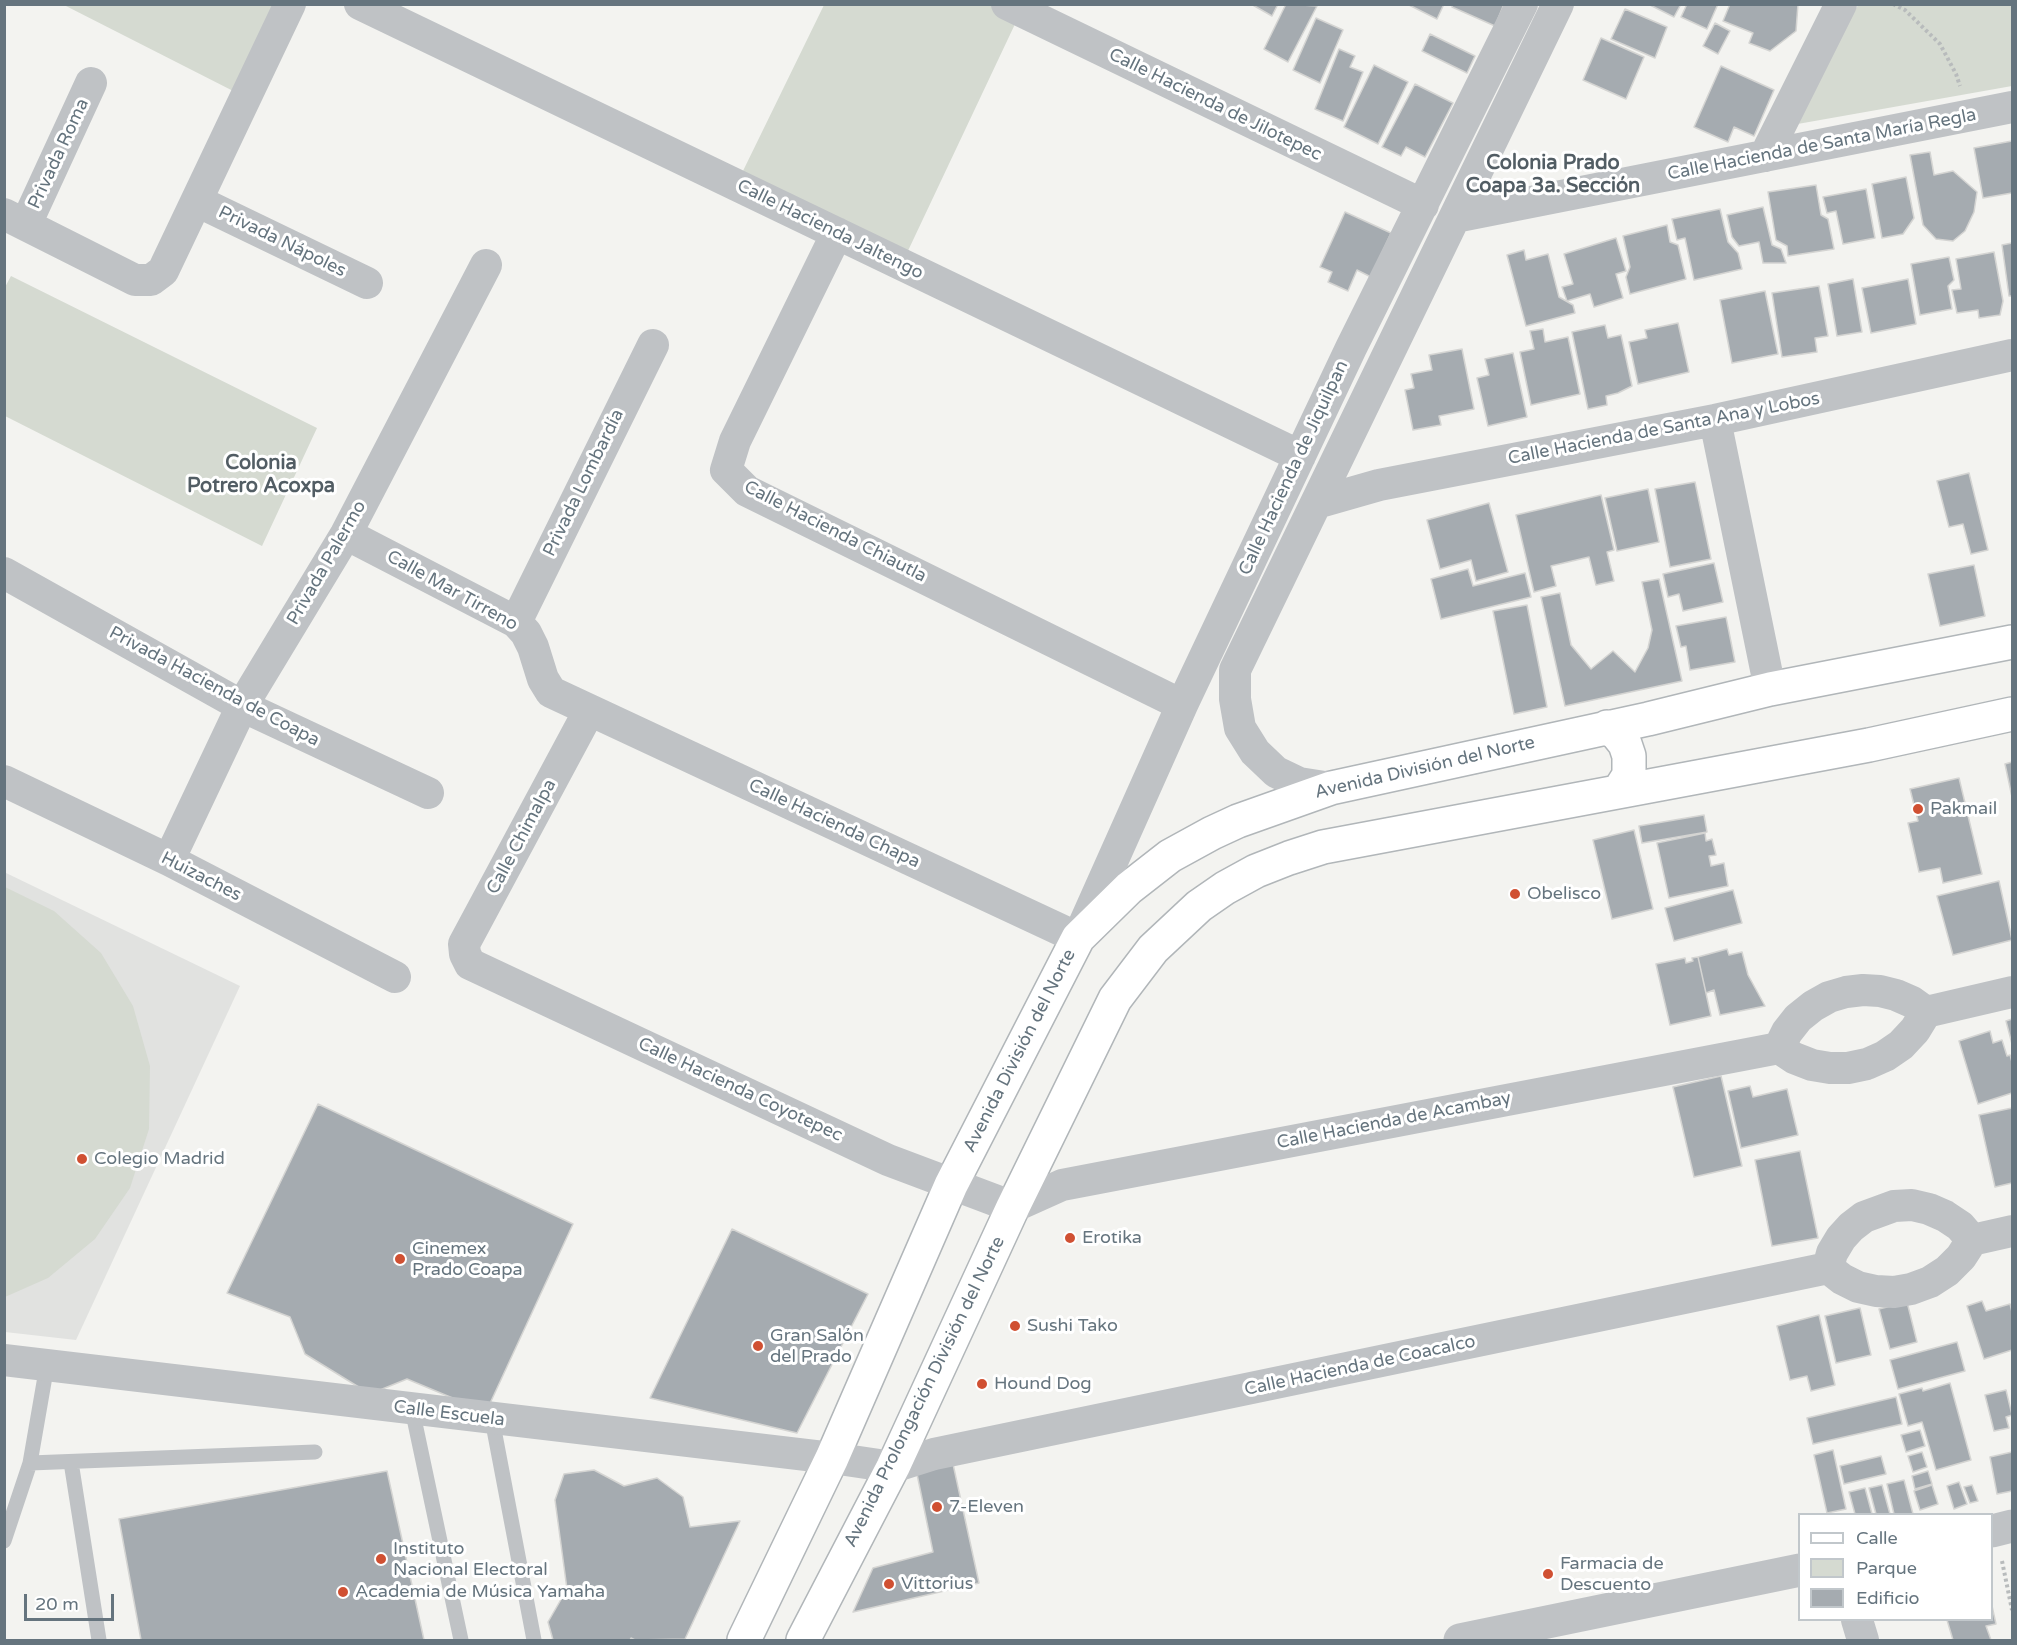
<!DOCTYPE html>
<meta charset="utf-8">
<style>
body{margin:0}
#map{position:relative;width:2017px;height:1645px;overflow:hidden;background:#f3f3f0;font-family:"Varela Round",sans-serif}
canvas{display:block}
.frame{position:absolute;inset:0;border:6px solid #65747e;pointer-events:none}
.legend{position:absolute;left:1798px;top:1513px;width:195px;height:108px;box-sizing:border-box;background:#fff;border:2px solid #c1c7cb;margin:0;padding:8px 10px;list-style:none;font-size:18px;color:#65747e}
.legend li{display:flex;align-items:center;gap:12px;height:30px}
.legend b{width:30px;border:2px solid #c1c7cb}
.scale{position:absolute;left:24px;top:1594px;width:90px;height:27px;box-sizing:border-box;border:3px solid #65747e;border-top:0;padding-left:8px;font-size:18px;line-height:21px;white-space:nowrap;color:#65747e;-webkit-text-stroke:4px #fff;paint-order:stroke}
</style>
<div id="map">
<canvas width="2017" height="1645"></canvas>
<div class="frame"></div>
<ul class="legend">
<li><b style="height:8px;background:#fff"></b>Calle</li>
<li><b style="height:16px;background:#d5dad1"></b>Parque</li>
<li><b style="height:16px;background:#a5abb0"></b>Edificio</li>
</ul>
<div class="scale">20 m</div>
</div>
<script>
const ctx = document.querySelector('canvas').getContext('2d');
ctx.lineJoin = 'round';
function fill(path, color) { ctx.fillStyle = color; ctx.fill(path, 'evenodd'); }
const poly = rows => new Path2D(rows.map(r => 'M' + r).join(''));
function stroke(path, color, width, dash) { ctx.strokeStyle = color; ctx.lineWidth = width; ctx.lineCap = dash ? 'butt' : 'round'; ctx.setLineDash(dash || []); ctx.stroke(path); }
function write(font, color, halo, rows, align = 'center') {
  ctx.font = font + ' "Varela Round",sans-serif'; ctx.lineWidth = 6; ctx.setLineDash([]); ctx.textBaseline = 'middle'; ctx.strokeStyle = halo; ctx.fillStyle = color; for (const [text, x, y, turn = 0] of rows) {
    ctx.save(); ctx.translate(x, y); ctx.rotate((+turn || 0) * Math.PI / 180); ctx.textAlign = isNaN(turn) ? turn : align; if (halo) ctx.strokeText(text, 0, 0); ctx.fillText(text, 0, 0); ctx.restore();
  }
}
fill(poly([
 [4,872,240,986,76,1340,5,1332]
]), '#e1e2e0');
fill(poly([
 [64,5,283,5,243,96],
 [824,5,1024,5,906,255,741,175],
 [1858,5,2012,5,2012,86,1792,125],
 [11,276,317,428,262,546,5,416,4,289],
 [5,887,54,911,101,953,133,1006,150,1066,149,1129,130,1188,95,1239,48,1278,5,1297]
]), '#d5dad1');
const building = poly([
 [1251,4,1278,4,1272,16,1251,4],
 [1286,4,1317,6,1288,62,1264,49,1286,4],
 [1407,4,1444,4,1437,19,1407,4],
 [1453,4,1504,4,1495,26,1452,7,1453,4],
 [1648,4,1681,4,1674,17,1648,4],
 [1687,4,1718,4,1707,29,1681,17,1687,4],
 [1730,4,1798,4,1796,31,1770,51,1749,43,1753,33,1723,21,1730,4],
 [1625,9,1667,27,1655,58,1611,39,1625,9],
 [1316,18,1343,30,1320,83,1293,70,1316,18],
 [1715,23,1730,31,1718,54,1703,46,1715,23],
 [1430,34,1475,56,1467,73,1422,51,1430,34],
 [1601,38,1644,57,1626,99,1583,80,1601,38],
 [1339,49,1355,56,1350,67,1363,72,1343,121,1315,109,1339,49],
 [1374,65,1408,82,1378,144,1344,127,1374,65],
 [1721,66,1774,90,1754,136,1734,127,1728,142,1694,127,1721,66],
 [1415,84,1453,103,1425,157,1406,147,1401,156,1382,147,1415,84],
 [2012,141,2012,193,1983,198,1974,148,2012,141],
 [1930,152,1934,175,1953,171,1977,192,1974,212,1965,231,1953,241,1936,239,1923,225,1910,155,1930,152],
 [1906,177,1914,218,1903,234,1882,238,1872,184,1906,177],
 [1816,185,1821,215,1828,219,1834,249,1788,256,1787,246,1776,240,1768,192,1816,185],
 [1866,189,1875,238,1843,244,1836,211,1827,213,1823,197,1866,189],
 [1763,207,1772,245,1781,249,1786,263,1763,263,1759,242,1739,246,1732,237,1727,215,1763,207],
 [1720,209,1728,242,1738,253,1742,269,1694,280,1685,238,1677,240,1672,219,1720,209],
 [1345,212,1391,233,1371,277,1357,270,1348,291,1328,282,1332,272,1320,267,1345,212],
 [1667,225,1670,242,1678,245,1686,279,1630,294,1626,277,1630,267,1623,236,1667,225],
 [1616,238,1626,271,1616,274,1623,298,1594,307,1590,294,1567,301,1562,287,1573,284,1564,254,1616,238],
 [2012,243,2012,296,2009,296,2002,245,2012,243],
 [1524,250,1526,260,1548,254,1559,297,1573,305,1575,313,1526,326,1507,255,1524,250],
 [1994,252,2003,301,2000,315,1979,318,1978,310,1957,313,1952,290,1961,289,1956,259,1994,252],
 [1949,257,1954,280,1948,286,1952,309,1920,315,1911,264,1949,257],
 [1853,279,1862,332,1837,336,1828,284,1853,279],
 [1908,279,1916,324,1871,333,1862,288,1908,279],
 [1819,286,1828,336,1815,338,1817,352,1782,357,1772,293,1819,286],
 [1765,291,1778,354,1732,363,1720,300,1765,291],
 [1678,323,1689,372,1638,384,1629,342,1647,338,1645,330,1678,323],
 [1605,325,1608,338,1621,335,1632,386,1618,393,1606,396,1607,405,1588,409,1572,332,1605,325],
 [1543,329,1545,342,1568,337,1580,394,1531,405,1520,352,1534,349,1530,331,1543,329],
 [1462,349,1474,409,1439,416,1441,425,1413,430,1405,390,1414,388,1411,374,1432,370,1429,355,1462,349],
 [1513,353,1527,417,1488,426,1477,378,1489,375,1485,359,1513,353],
 [1969,473,1988,550,1971,554,1963,524,1949,527,1937,481,1969,473],
 [1695,482,1711,559,1670,567,1655,489,1695,482],
 [1648,489,1659,542,1617,551,1605,498,1648,489],
 [1601,495,1614,550,1607,552,1614,581,1596,585,1589,557,1551,566,1556,586,1534,592,1516,515,1601,495],
 [1489,503,1508,572,1476,581,1471,560,1440,569,1427,520,1489,503],
 [1714,563,1723,602,1683,611,1679,594,1668,597,1663,574,1714,563],
 [1974,565,1985,616,1940,626,1928,574,1974,565],
 [1468,569,1473,586,1525,573,1531,597,1441,619,1431,579,1468,569],
 [1659,579,1682,681,1565,706,1541,597,1560,593,1571,645,1591,669,1613,651,1635,672,1648,648,1652,630,1642,582,1659,579],
 [1527,605,1547,707,1514,714,1493,611,1527,605],
 [1726,617,1735,662,1690,670,1686,646,1681,647,1676,626,1726,617],
 [2012,762,2012,797,2005,764,2012,762],
 [1959,778,1982,874,1943,883,1940,868,1919,872,1908,823,1918,821,1910,789,1959,778],
 [1704,815,1707,832,1642,843,1639,826,1704,815],
 [1634,830,1653,909,1612,919,1593,840,1634,830],
 [1705,833,1706,841,1712,839,1716,855,1709,856,1711,866,1724,863,1728,886,1669,898,1657,843,1705,833],
 [1999,881,2012,940,1953,955,1937,896,1999,881],
 [1733,890,1742,923,1674,941,1665,908,1733,890],
 [1727,949,1729,955,1742,952,1748,975,1765,1006,1720,1015,1714,990,1706,993,1698,957,1727,949],
 [1698,957,1711,1016,1670,1025,1656,964,1685,958,1686,963,1693,961,1692,958,1698,957],
 [2012,1019,2012,1044,2006,1021,2012,1019],
 [1990,1031,1993,1043,2002,1040,2007,1056,2010,1055,2012,1062,2012,1093,1978,1104,1959,1041,1990,1031],
 [1721,1076,1742,1166,1694,1177,1673,1087,1721,1076],
 [1750,1086,1753,1097,1787,1089,1798,1135,1741,1148,1728,1091,1750,1086],
 [318,1104,573,1224,486,1412,407,1379,370,1394,305,1354,290,1317,227,1293,318,1104],
 [2012,1108,2012,1183,1995,1187,1979,1115,2012,1108],
 [1800,1151,1818,1238,1772,1246,1755,1160,1800,1151],
 [732,1229,868,1294,797,1433,650,1398,732,1229],
 [1982,1301,1986,1311,2010,1304,2012,1312,2012,1350,1984,1359,1967,1306,1982,1301],
 [1907,1302,1917,1342,1890,1349,1879,1309,1907,1302],
 [1860,1308,1871,1355,1836,1363,1825,1316,1860,1308],
 [1819,1315,1835,1385,1811,1391,1807,1376,1790,1380,1777,1326,1819,1315],
 [1957,1342,1965,1371,1898,1389,1890,1360,1957,1342],
 [1950,1383,1971,1460,1936,1470,1922,1422,1908,1426,1899,1394,1922,1388,1923,1391,1950,1383],
 [2006,1390,2012,1415,2006,1417,2009,1428,1994,1431,1985,1395,2006,1390],
 [1896,1397,1902,1424,1813,1444,1807,1418,1896,1397],
 [1920,1430,1925,1446,1906,1452,1901,1435,1920,1430],
 [1833,1450,1846,1509,1827,1513,1814,1455,1833,1450],
 [1922,1452,1927,1467,1913,1472,1908,1456,1922,1452],
 [2012,1452,2012,1491,1997,1494,1990,1457,2012,1452],
 [1881,1456,1886,1474,1844,1484,1840,1466,1881,1456],
 [953,1464,979,1583,853,1612,873,1568,933,1552,917,1474,953,1464],
 [594,1470,624,1486,657,1478,683,1497,690,1527,740,1521,685,1639,635,1640,631,1638,630,1640,553,1640,548,1622,567,1589,555,1500,564,1474,594,1470],
 [387,1471,424,1640,141,1640,119,1519,387,1471],
 [1928,1471,1932,1484,1915,1489,1912,1476,1928,1471],
 [1904,1480,1913,1514,1894,1514,1887,1484,1904,1480],
 [1959,1482,1967,1504,1954,1509,1947,1486,1959,1482],
 [1882,1485,1890,1514,1876,1514,1869,1488,1882,1485],
 [1932,1485,1938,1504,1920,1510,1914,1491,1932,1485],
 [1972,1485,1978,1501,1970,1503,1964,1487,1972,1485],
 [1865,1488,1872,1514,1855,1514,1849,1492,1865,1488],
 [1992,1606,1996,1624,1986,1626,1991,1640,1953,1640,1947,1620,1992,1620,1992,1606]
]);
fill(building, '#a5abb0');
stroke(building, '#d4d4d2', 1.5);
const secondary = poly([
 [1607,727,1617,734,1625,744,1629,756,1629,775,1619,791],
 [744,1640,832,1458,951,1185,1078,938,1129,888,1170,856,1212,833,1238,821,1331,788,1648,719,1770,689,2012,642],
 [803,1640,893,1467,1013,1207,1115,999,1153,949,1199,906,1225,888,1256,871,1289,858,1323,847,1869,745,2012,714]
]);
stroke(secondary, '#b1b6b9', 36);
stroke(poly([
 [1893,4,1905,10,1940,44,1956,74,1960,86],
 [2002,1561,2012,1610]
]), '#b8bbbc', 4, [3, 3]);
stroke(poly([
 [412,1409,461,1640],
 [492,1419,534,1640],
 [71,1462,99,1640],
 [30,1463,315,1452],
 [4,1541,30,1463,47,1365]
]), '#bfc2c5', 15);
stroke(poly([
 [360,4,1300,456],
 [1007,4,1423,205],
 [1765,156,1841,4],
 [197,201,367,283],
 [4,214,135,280,151,280,163,271,290,4],
 [1455,217,2012,107],
 [26,224,91,83],
 [837,233,735,441,726,470,747,491,1182,705],
 [1715,420,1770,689],
 [1316,503,1379,485,1715,420,2012,355],
 [346,534,516,622,526,633,533,647,543,679,551,692,1078,938,1182,705,1351,348,1522,4],
 [4,573,242,706,428,793],
 [516,622,653,345],
 [589,711,464,944,465,954,470,964,888,1160,1013,1207,1062,1185,1779,1048,1794,1058,1812,1065,1830,1068,1848,1068,1867,1064,1885,1056,1901,1045,1915,1030,1926,1012,2012,992],
 [4,781,169,860,395,977],
 [1331,788,1299,783,1276,772,1255,752,1240,728,1235,699,1235,670,1558,4],
 [169,860,242,706,346,534,486,265],
 [1779,1048,1787,1032,1798,1018,1813,1006,1829,997,1846,992,1863,990,1880,991,1896,995,1912,1002,1926,1012],
 [1828,1268,1832,1253,1841,1238,1851,1227,1864,1217,1894,1206,1912,1205,1929,1209,1945,1216,1960,1226,1972,1240],
 [4,1360,832,1458,893,1467,934,1454,1828,1268,1842,1279,1858,1287,1876,1291,1894,1292,1911,1289,1930,1282,1947,1271,1961,1257,1972,1240,2012,1231],
 [1857,1620,1863,1640]
]), '#bfc2c5', 32);
stroke(poly([
 [1992,1531,2012,1526],
 [1460,1640,1800,1570]
]), '#bfc2c5', 33);
stroke(secondary, '#fff', 33);
for (const [x, y, r, color] of [
 [1918,809,6,"#d05032"],
 [1515,894,6,"#d05032"],
 [82,1159,6,"#d05032"],
 [1070,1238,6,"#d05032"],
 [400,1259,6,"#d05032"],
 [1015,1326,6,"#d05032"],
 [758,1346,6,"#d05032"],
 [982,1384,6,"#d05032"],
 [937,1507,6,"#d05032"],
 [381,1559,6,"#d05032"],
 [1548,1574,6,"#d05032"],
 [889,1584,6,"#d05032"],
 [343,1592,6,"#d05032"]
]) { const dot = new Path2D(); dot.arc(x, y, r, 0, 2 * Math.PI); ctx.fillStyle = color; ctx.fill(dot); stroke(dot, '#fff', 2); }
write('18px', '#65747e', '#fff', [
 ["Calle Hacienda de Jilotepec",1215,105,26],
 ["Calle Hacienda de Santa María Regla",1822,145,-11],
 ["Privada Roma",59,154,-65],
 ["Calle Hacienda Jaltengo",830,230,26],
 ["Privada Nápoles",282,242,26],
 ["Calle Hacienda de Santa Ana y Lobos",1664,429,-11],
 ["Calle Hacienda de Jiquilpan",1294,468,-65],
 ["Privada Lombardía",584,483,-64],
 ["Calle Hacienda Chiautla",835,532,27],
 ["Privada Palermo",327,563,-60],
 ["Calle Mar Tirreno",452,591,29],
 ["Privada Hacienda de Coapa",214,687,28],
 ["Avenida División del Norte",1425,768,-13],
 ["Calle Hacienda Chapa",834,824,25],
 ["Calle Chimalpa",522,837,-62],
 ["Huizaches",201,877,27],
 ["Avenida División del Norte",1020,1051,-63],
 ["Calle Hacienda Coyotepec",740,1090,25],
 ["Calle Hacienda de Acambay",1394,1121,-11],
 ["Calle Hacienda de Coacalco",1360,1366,-12],
 ["Avenida Prolongación División del Norte",925,1392,-64],
 ["Calle Escuela",449,1414,7]
]);
write('18px', '#65747e', '#fff', [
 ["Pakmail",1930,809],
 ["Obelisco",1527,894],
 ["Colegio Madrid",94,1159],
 ["Erotika",1082,1238],
 ["Cinemex",412,1249],
 ["Prado Coapa",412,1270],
 ["Sushi Tako",1027,1326],
 ["Gran Salón",770,1336],
 ["del Prado",770,1357],
 ["Hound Dog",994,1384],
 ["7-Eleven",949,1507],
 ["Instituto",393,1549],
 ["Nacional Electoral",393,1570],
 ["Farmacia de",1560,1564],
 ["Descuento",1560,1585],
 ["Vittorius",901,1584],
 ["Academia de Música Yamaha",355,1592]
], 'left');
write('bold 20px', '#525d64', '#fff', [
 ["Colonia Prado",1553,164],
 ["Coapa 3a. Sección",1553,187],
 ["Colonia",261,464],
 ["Potrero Acoxpa",261,487]
]);
</script>
